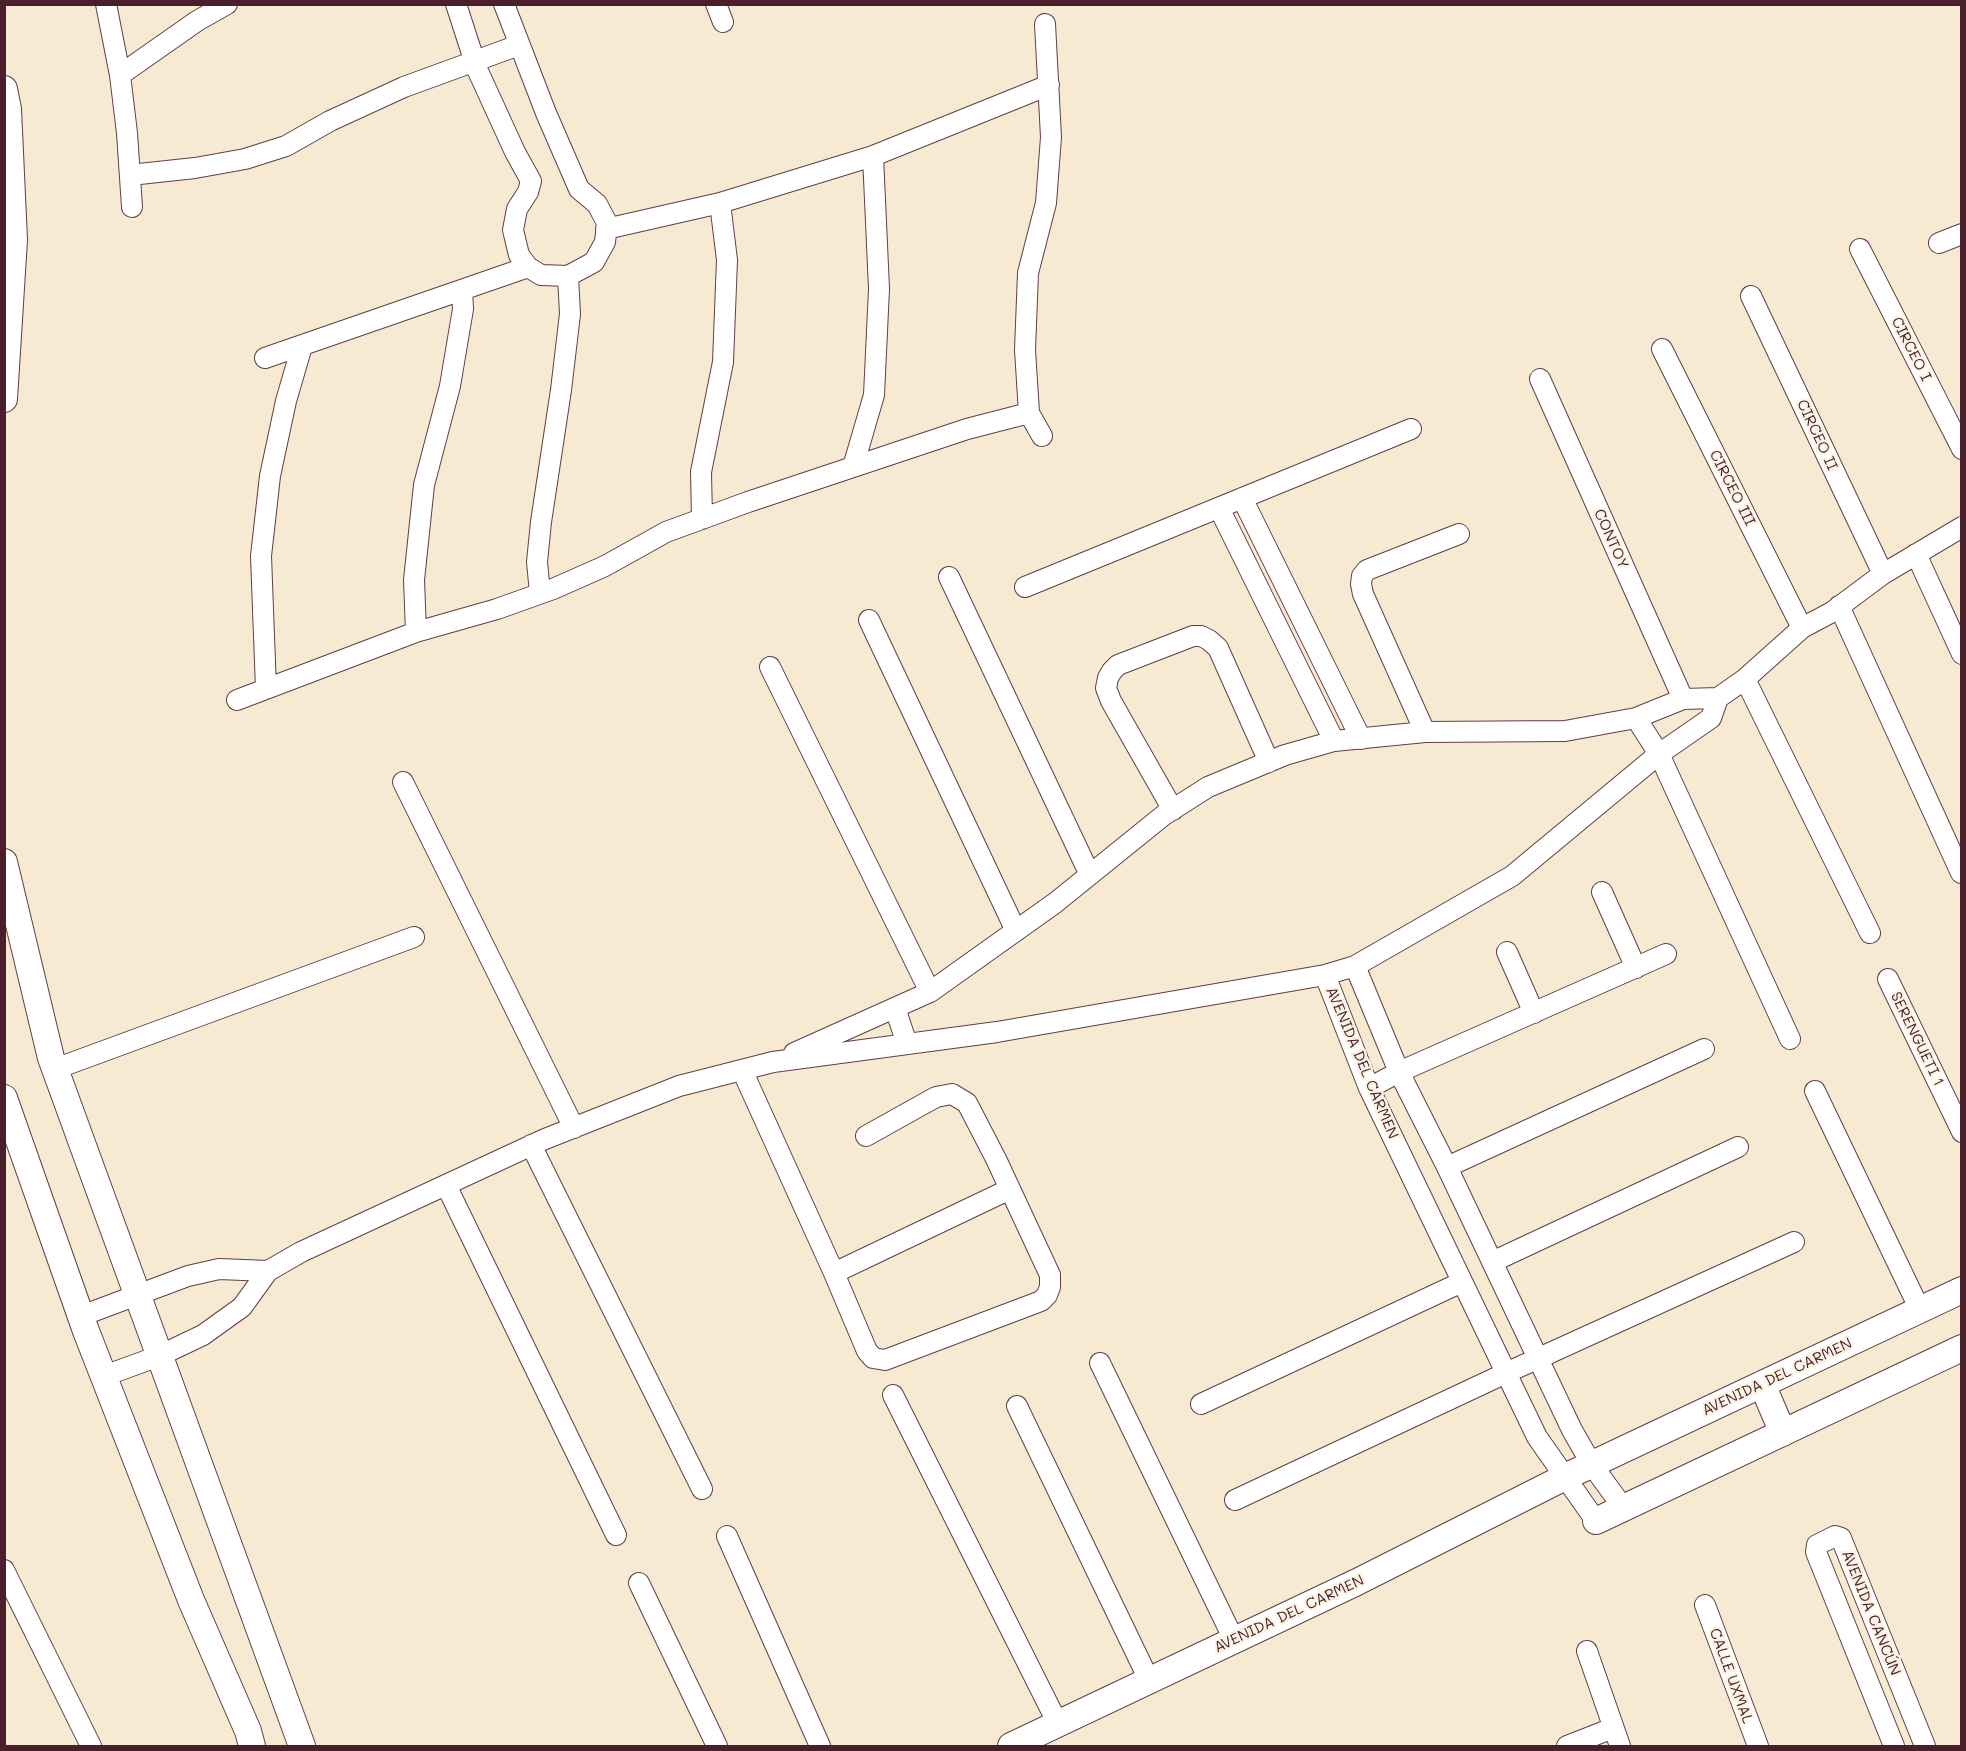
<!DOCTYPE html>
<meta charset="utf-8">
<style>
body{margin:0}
#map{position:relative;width:1966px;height:1751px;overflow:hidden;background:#f6ead2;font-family:Mali,sans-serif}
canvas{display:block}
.frame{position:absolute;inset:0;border:6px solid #4a1f2b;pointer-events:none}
</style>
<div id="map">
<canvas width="1966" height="1751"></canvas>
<div class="frame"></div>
</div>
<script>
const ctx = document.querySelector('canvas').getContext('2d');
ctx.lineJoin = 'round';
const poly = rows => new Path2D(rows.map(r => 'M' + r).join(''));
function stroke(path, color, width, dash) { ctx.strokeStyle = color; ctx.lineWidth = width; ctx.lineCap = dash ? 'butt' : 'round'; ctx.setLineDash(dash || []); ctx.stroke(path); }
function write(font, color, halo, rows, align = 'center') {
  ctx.font = font + ' Mali,sans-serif'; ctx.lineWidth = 5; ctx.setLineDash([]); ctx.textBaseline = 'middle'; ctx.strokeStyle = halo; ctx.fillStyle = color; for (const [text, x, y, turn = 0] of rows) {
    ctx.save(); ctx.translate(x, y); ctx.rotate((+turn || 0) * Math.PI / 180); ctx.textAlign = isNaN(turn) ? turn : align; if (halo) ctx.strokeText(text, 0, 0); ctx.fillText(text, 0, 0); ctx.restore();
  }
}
const minor = poly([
 [106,4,120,75,127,133,132,207],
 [456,4,477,69,515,152,531,181,528,192,517,209,513,230,519,255,528,267,541,275,568,276,594,262,605,242,607,223,597,204,579,189,546,113,504,4],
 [716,4,723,22],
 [120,75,197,21,227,4],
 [130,175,195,168,245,159,286,146,330,121,404,87,519,45],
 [606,229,720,203,873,156,1049,85],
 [1939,243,1962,234],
 [1860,249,1962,449],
 [1751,296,1883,574],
 [1662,349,1802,628],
 [265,358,528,267],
 [1540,379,1683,699],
 [1042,436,1029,413,1025,350,1028,273,1046,203,1051,137,1045,24],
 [853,467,874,395,879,289,873,156],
 [1242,498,1361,739],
 [1219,508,1334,741],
 [702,519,701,472,723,362,727,260,720,203],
 [1916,554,1962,654],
 [949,577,1090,875],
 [1025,587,1411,429],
 [540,593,537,562,541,522,561,390,570,314,568,276],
 [1839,606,1961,873],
 [869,620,1016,931],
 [416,632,414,580,424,485,450,386,463,309,462,290],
 [770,667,930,992],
 [1745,679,1870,933],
 [266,689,261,556,270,476,286,401,302,346],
 [237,700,416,632,497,609,553,589,605,566,666,532,748,502,967,429,1029,413],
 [1636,718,1659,754,1790,1039],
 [1425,732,1363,594,1361,584,1362,576,1367,570,1459,534],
 [403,782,574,1128],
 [1173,810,1111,701,1106,688,1108,678,1112,671,1118,665,1193,636,1201,636,1209,640,1218,648,1269,762],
 [1602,892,1636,968],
 [1507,952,1534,1013],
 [1355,966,1399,1072,1447,1167,1572,1430,1592,1465,1622,1506],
 [1325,975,1369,1088,1537,1437,1596,1521],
 [1888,979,1962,1132],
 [895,1008,907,1044],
 [794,1053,930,992,1055,903,1164,815,1208,787,1285,755,1334,741,1425,732,1565,731,1636,718,1683,699,1718,698,1745,679,1802,628,1832,612,1883,574,1962,527],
 [55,1069,414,937],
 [742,1070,834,1273,867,1351,873,1358,885,1360,893,1357,1041,1301,1047,1295,1050,1287,1050,1275,996,1159,967,1103,952,1094,936,1097,866,1136],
 [1369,1088,1399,1072,1666,954],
 [1815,1091,1920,1310],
 [531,1145,702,1489],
 [1447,1167,1704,1049],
 [446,1185,616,1535],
 [1492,1262,1738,1147],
 [834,1273,1010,1189],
 [81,1316,188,1276,219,1269,268,1271],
 [1100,1363,1234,1640],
 [104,1376,159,1356,203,1335,242,1307,268,1271,301,1252,545,1139,679,1086,773,1062,997,1032,1325,975,1355,966,1512,876,1659,754,1711,718,1718,698],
 [893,1395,1058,1724],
 [1201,1404,1462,1282],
 [1017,1406,1149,1680],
 [1235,1500,1506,1373,1794,1242],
 [727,1536,820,1746],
 [4,1570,91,1746],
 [639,1583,717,1746],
 [1705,1605,1758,1746],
 [1587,1651,1620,1746],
 [1567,1746,1613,1728],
 [1894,1746,1816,1552,1817,1545,1835,1536,1841,1538,1925,1746]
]);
const major = poly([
 [4,89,8,109,14,240,4,399],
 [4,862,51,1058,302,1746],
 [4,1098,86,1331,191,1600,248,1731,252,1746],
 [1762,1384,1783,1433],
 [1596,1521,1962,1348],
 [1011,1746,1357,1582,1565,1477,1962,1290]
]);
stroke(minor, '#643d44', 22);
stroke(major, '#643d44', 28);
stroke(minor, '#fff', 20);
stroke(major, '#fff', 26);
write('15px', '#4a1f2b', '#fcf5e5', [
 ["CIRCEO I",1911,349,63],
 ["CIRCEO II",1817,435,65],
 ["CIRCEO III",1732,488,63],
 ["CONTOY",1611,539,66],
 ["SERENGUETI 1",1917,1039,64],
 ["AVENIDA DEL CARMEN",1362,1063,67],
 ["AVENIDA DEL CARMEN",1777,1377,-25],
 ["AVENIDA CANCÚN",1871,1613,68],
 ["AVENIDA DEL CARMEN",1289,1614,-25],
 ["CALLE UXMAL",1731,1676,70]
]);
</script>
